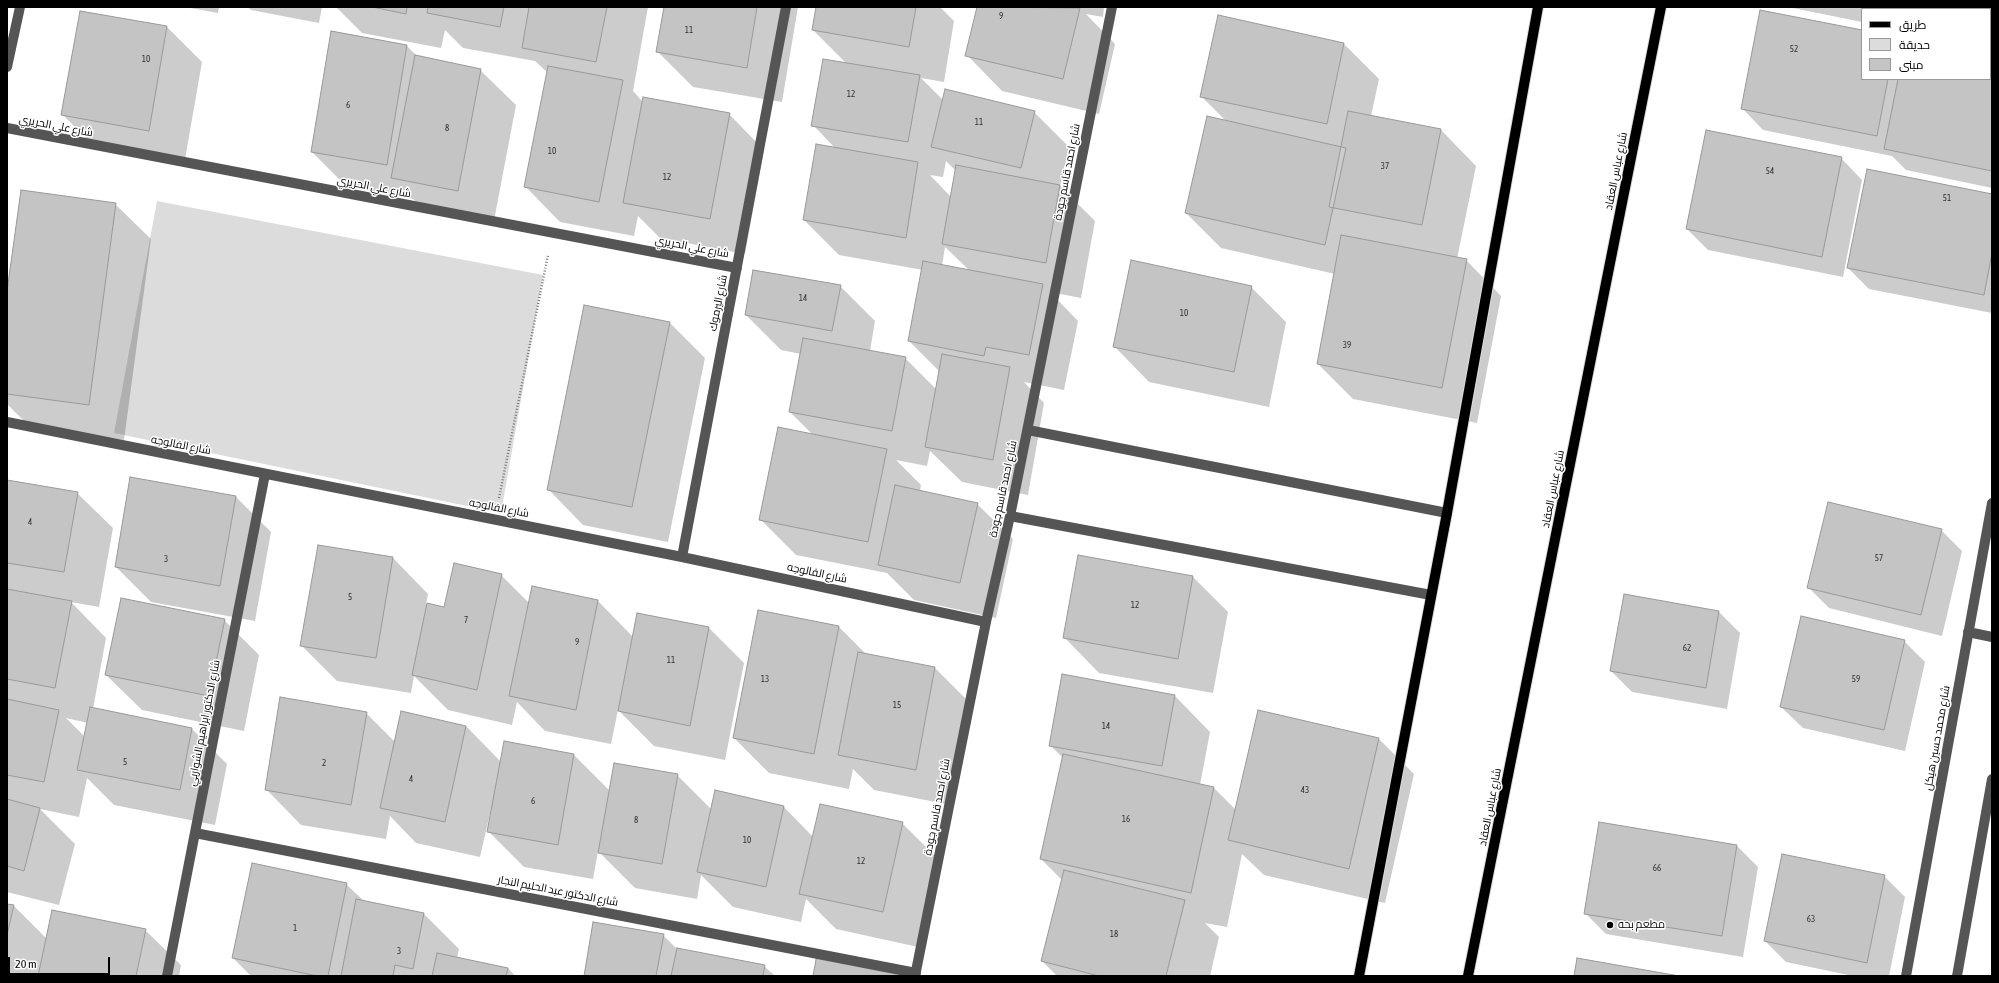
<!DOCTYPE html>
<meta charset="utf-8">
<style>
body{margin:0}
#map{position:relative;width:1999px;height:983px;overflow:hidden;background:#fff;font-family:"Asap Condensed",Cairo,sans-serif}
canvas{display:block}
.frame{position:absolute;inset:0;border:8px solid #000;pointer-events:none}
.legend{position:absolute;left:1861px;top:8px;width:130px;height:72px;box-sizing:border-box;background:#fff;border:1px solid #999;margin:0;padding:5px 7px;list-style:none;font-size:12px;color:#000}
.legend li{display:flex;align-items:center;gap:8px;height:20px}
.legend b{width:20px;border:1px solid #999}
.scale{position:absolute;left:8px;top:957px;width:102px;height:18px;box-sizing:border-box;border:2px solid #000;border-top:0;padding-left:5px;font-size:12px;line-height:14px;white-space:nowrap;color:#000;-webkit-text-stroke:3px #fff;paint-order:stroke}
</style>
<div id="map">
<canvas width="1999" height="983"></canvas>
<div class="frame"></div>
<ul class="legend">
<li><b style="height:5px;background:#000"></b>طريق</li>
<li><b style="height:11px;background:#dcdcdc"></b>حديقة</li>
<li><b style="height:11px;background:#c4c4c4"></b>مبنى</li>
</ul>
<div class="scale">20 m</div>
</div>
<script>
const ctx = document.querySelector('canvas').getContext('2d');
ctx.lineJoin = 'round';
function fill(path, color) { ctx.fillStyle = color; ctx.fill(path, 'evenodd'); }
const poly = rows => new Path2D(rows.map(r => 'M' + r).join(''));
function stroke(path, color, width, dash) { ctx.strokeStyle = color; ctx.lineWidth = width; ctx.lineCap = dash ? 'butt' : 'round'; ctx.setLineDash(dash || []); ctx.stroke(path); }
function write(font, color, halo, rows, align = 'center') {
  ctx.font = font + ' "Asap Condensed",Cairo,sans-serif'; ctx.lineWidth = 3; ctx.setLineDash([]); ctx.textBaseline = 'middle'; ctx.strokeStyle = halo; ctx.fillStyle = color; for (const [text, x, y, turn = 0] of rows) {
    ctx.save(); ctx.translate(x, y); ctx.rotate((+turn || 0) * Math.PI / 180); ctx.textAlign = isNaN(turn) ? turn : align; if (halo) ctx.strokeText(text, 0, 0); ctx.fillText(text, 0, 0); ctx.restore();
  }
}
fill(poly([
 [157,201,543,275,501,513,114,433]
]), '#dcdcdc');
fill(poly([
 [185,7,219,7,218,13],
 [248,7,322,7,319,23,251,10],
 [336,7,648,7,633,91,643,102,729,114,764,150,745,254,660,238,638,216,634,236,560,222,525,186,548,73,535,61,463,48,445,30,441,48,362,33],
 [665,7,798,7,782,102,693,87,657,51],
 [817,7,940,7,954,21,944,82,921,78,943,100,1034,112,1069,147,1060,186,1095,221,1081,298,1050,292,1078,321,1064,390,1024,382,1044,403,1028,495,962,482,930,451,927,466,896,460,921,485,920,491,977,504,1013,539,996,618,914,600,887,573,796,555,761,520,814,436,790,412,801,354,781,350,746,315,840,286,875,321,870,351,905,358,937,390,940,372,909,341,923,270,839,255,804,220,836,149,813,125,847,64,813,30],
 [946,161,956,171,951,197,930,175,943,177],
 [945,247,970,271,942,266],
 [978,7,1104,7,1103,17,1086,14,1115,44,1099,114,1002,91,967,55],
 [1788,7,1992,7,1992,66,1990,66,1990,9,1862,9,1862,22],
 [81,12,167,27,202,62,184,165,98,150,62,114],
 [1219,16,1344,44,1379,79,1371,116,1441,130,1476,166,1457,259,1466,260,1501,296,1477,423,1353,399,1318,364,1335,274,1221,248,1186,213,1227,122,1201,96],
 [1862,31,1862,79,1990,79,1990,69,1992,69,1992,188,1906,170,1892,156,1763,130,1742,108],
 [332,33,407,46,418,57,480,70,516,105,493,226,428,213,413,199,347,187,312,152],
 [1841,158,1862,180,1843,277,1708,250,1687,229],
 [1992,195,1992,313,1869,289,1848,268],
 [115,204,151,239,124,440,30,427,7,404,7,299],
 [1251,287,1286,322,1269,407,1149,382,1114,346],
 [670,323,705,358,668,542,583,525,548,489],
 [131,479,236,497,271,532,255,621,151,602,116,567],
 [7,481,77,493,113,528,99,607,71,602,106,638,93,709,192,729,227,764,215,825,114,805,87,778,79,817,40,809,75,844,59,905,7,892,7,590,10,591,7,587],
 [66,718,88,723,85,737],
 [1941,530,1962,551,1942,636,1829,608,1808,587],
 [1079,556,1193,577,1228,612,1213,693,1099,673,1064,637],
 [393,558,428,594,426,604,445,608,501,575,529,603,598,601,633,637,638,614,709,628,744,663,725,760,654,746,618,710,611,744,545,731,517,702,512,725,448,710,414,676,411,693,337,681,301,645],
 [1624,595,1719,612,1740,633,1727,709,1632,692,1611,671],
 [759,611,839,627,866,654,935,668,970,703,951,805,874,790,853,769,849,789,769,773,734,738],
 [224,620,259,655,244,731,142,710,106,675],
 [1904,641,1925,662,1905,751,1803,728,1781,707],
 [1175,696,1210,732,1200,785,1214,788,1236,810,1258,712,1379,739,1414,774,1385,903,1264,875,1242,854,1227,927,1205,923,1219,937,1210,976,1057,976,1042,961,1062,880,1041,859,1063,758,1050,745],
 [366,713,395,742,466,726,501,762,505,743,574,755,610,791,677,775,712,810,783,806,813,837,902,823,938,859,918,947,836,929,806,899,801,922,733,907,701,875,697,899,635,888,598,851,593,879,524,867,488,831,493,809,491,809,480,857,416,843,390,816,386,839,301,825,266,789],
 [1737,846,1758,867,1743,957,1606,934,1585,913],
 [1884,876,1905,897,1889,976,1853,976,1786,962,1765,941],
 [346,884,365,902,424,914,459,949,457,958,508,968,515,976,251,976,233,958],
 [7,905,14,906,47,939,145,930,181,965,179,976,7,976],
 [663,935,677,949,764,966,775,976,585,976]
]), '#0003');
const building = poly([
 [372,7,407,7,406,14,372,7],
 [428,7,504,7,500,27,427,13,428,7],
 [529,7,607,7,596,62,522,48,529,7],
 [664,7,757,7,747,68,656,52,664,7],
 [816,7,916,7,909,47,812,30,816,7],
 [977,7,1080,8,1063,79,965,56,977,7],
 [1867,7,1904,7,1904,9,1877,9,1867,7],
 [1913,7,1992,7,1992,50,1990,49,1990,9,1913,9,1913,7],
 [1760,10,1862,30,1862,79,1888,79,1877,136,1741,109,1760,10],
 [80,11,167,26,149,131,61,115,80,11],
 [1218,15,1344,43,1327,124,1200,97,1218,15],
 [331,31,407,45,387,165,311,152,331,31],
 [415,55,481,69,458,191,391,178,415,55],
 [823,59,920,75,908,142,811,126,823,59],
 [548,66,623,80,599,202,524,187,548,66],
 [1990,68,1992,68,1992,171,1884,149,1898,79,1990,79,1990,68],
 [945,89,1035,111,1021,168,931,147,945,89],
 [643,97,730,113,710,219,623,203,643,97],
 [1348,111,1441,129,1422,225,1329,207,1348,111],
 [1207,116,1346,148,1325,245,1185,213,1207,116],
 [1706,130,1842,157,1822,257,1686,229,1706,130],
 [816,144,918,162,906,238,803,220,816,144],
 [956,165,1060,185,1046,263,942,244,956,165],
 [1867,169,1992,194,1992,253,1984,295,1847,268,1867,169],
 [21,190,116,203,89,405,7,394,7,291,21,190],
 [1341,235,1467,259,1442,388,1317,364,1341,235],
 [1131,260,1252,286,1234,372,1113,347,1131,260],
 [923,261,1043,284,1029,355,986,347,984,356,908,341,923,261],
 [753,270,841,285,832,331,745,315,753,270],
 [584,305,670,322,632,507,547,490,584,305],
 [803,338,906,357,892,431,789,412,803,338],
 [942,354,1010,367,993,460,925,447,942,354],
 [778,427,887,449,868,542,759,520,778,427],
 [130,477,236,496,220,586,115,567,130,477],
 [7,480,78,492,64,572,7,563,7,480],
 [895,485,978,503,960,583,878,565,895,485],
 [1828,502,1942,529,1921,615,1807,588,1828,502],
 [318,545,393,557,376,658,300,646,318,545],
 [1078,555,1193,576,1178,659,1063,638,1078,555],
 [454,563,502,574,477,690,412,675,427,603,444,607,454,563],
 [532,586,598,600,576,710,509,696,532,586],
 [7,589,72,601,55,688,7,679,7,589],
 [1624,594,1719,611,1706,688,1610,671,1624,594],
 [121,598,225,619,209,696,105,675,121,598],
 [758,610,839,626,814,754,733,738,758,610],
 [637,613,709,627,690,726,618,711,637,613],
 [1801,616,1905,640,1884,730,1780,707,1801,616],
 [858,652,935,667,916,770,838,755,858,652],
 [1062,674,1175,695,1162,766,1049,746,1062,674],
 [280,697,367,712,351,805,265,790,280,697],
 [7,699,59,710,44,782,7,775,7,699],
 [90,707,192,728,180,790,77,770,90,707],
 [1258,710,1379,738,1349,869,1228,840,1258,710],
 [401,711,466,726,445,822,380,808,401,711],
 [504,741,574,754,558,845,487,832,504,741],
 [1063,754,1214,787,1191,893,1040,859,1063,754],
 [614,763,678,774,662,864,598,853,614,763],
 [715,790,784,806,766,887,697,872,715,790],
 [7,799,40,808,24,871,7,866,7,799],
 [820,804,903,822,883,912,799,894,820,804],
 [1599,822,1737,845,1722,936,1584,914,1599,822],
 [1782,854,1885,875,1867,963,1764,941,1782,854],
 [252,863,347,883,328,976,317,976,232,958,252,863],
 [1064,870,1185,900,1166,976,1099,976,1041,961,1064,870],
 [356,899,424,913,413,969,395,965,393,976,341,976,356,899],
 [7,904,14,905,7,935,7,904],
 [52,910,146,929,136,976,38,976,52,910],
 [593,922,664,934,656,976,584,976,593,922],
 [677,948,765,965,763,976,671,976,677,948],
 [437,953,508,968,506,976,432,976,437,953],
 [817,954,905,971,904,976,813,976,817,954],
 [1577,958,1679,976,1574,976,1577,958]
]);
fill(building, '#c4c4c4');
stroke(building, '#999', 1);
const major = poly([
 [1359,976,1447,513,1538,7],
 [1468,976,1661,7]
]);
stroke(major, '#dbdbdb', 12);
stroke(poly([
 [499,498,548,255]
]), '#777', 2.5, [1, 2]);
stroke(poly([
 [7,67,20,7],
 [7,128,737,268],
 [7,422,682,557,986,622],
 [1028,430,1447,513],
 [1010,516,1431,595],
 [682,557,786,7],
 [1968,632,1992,637],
 [195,833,916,973],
 [167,976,265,474],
 [915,976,986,622,1010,516,1112,7],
 [1906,976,1992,503],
 [1957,976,1992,779]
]), '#555', 10);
stroke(major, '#000', 10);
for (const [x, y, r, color] of [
 [1610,925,4,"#000"]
]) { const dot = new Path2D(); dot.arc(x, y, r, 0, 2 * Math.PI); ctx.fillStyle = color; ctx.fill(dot); stroke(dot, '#fff', 1.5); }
write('9px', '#313131', null, [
 ["9",1001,16],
 ["11",689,30],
 ["52",1794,49],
 ["10",146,59],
 ["12",851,94],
 ["6",348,105],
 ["11",979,122],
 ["8",447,128],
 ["10",552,151],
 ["37",1385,166],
 ["54",1770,171],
 ["12",667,177],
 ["51",1947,198],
 ["14",803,298],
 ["10",1184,313],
 ["39",1347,345],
 ["4",30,522],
 ["57",1879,558],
 ["3",166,559],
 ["5",350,597],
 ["12",1135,605],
 ["7",466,620],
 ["9",577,642],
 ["62",1687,648],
 ["11",671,660],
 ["13",765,679],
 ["59",1856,679],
 ["15",897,705],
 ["14",1106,726],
 ["5",125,762],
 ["2",324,763],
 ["4",411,779],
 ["43",1305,790],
 ["6",533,801],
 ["16",1126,819],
 ["8",636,820],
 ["10",747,840],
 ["12",861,861],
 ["66",1657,868],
 ["63",1811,919],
 ["1",295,928],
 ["18",1114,934],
 ["3",399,951]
]);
write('11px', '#000', '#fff', [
 ["شارع علي الحريري",56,126,11],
 ["شارع عباس العقاد",1616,171,-79],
 ["شارع احمد قاسم جودة",1067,172,-79],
 ["شارع علي الحريري",374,187,11],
 ["شارع علي الحريري",692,247,11],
 ["شارع اليرموك",718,303,-79],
 ["شارع الفالوجه",181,445,11],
 ["شارع احمد قاسم جودة",1003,489,-78],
 ["شارع عباس العقاد",1553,489,-79],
 ["شارع الفالوجه",499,508,11],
 ["شارع الفالوجه",817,573,12],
 ["شارع الدكتور ابراهيم الشواربي",204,723,-79],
 ["شارع محمد حسين هيكل",1937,738,-80],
 ["شارع احمد قاسم جودة",937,807,-79],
 ["شارع عباس العقاد",1490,807,-79],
 ["شارع الدكتور عبد الحليم النجار",558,891,11]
]);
write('11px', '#000', '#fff', [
 ["مطعم بحه",1618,925]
], 'left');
</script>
